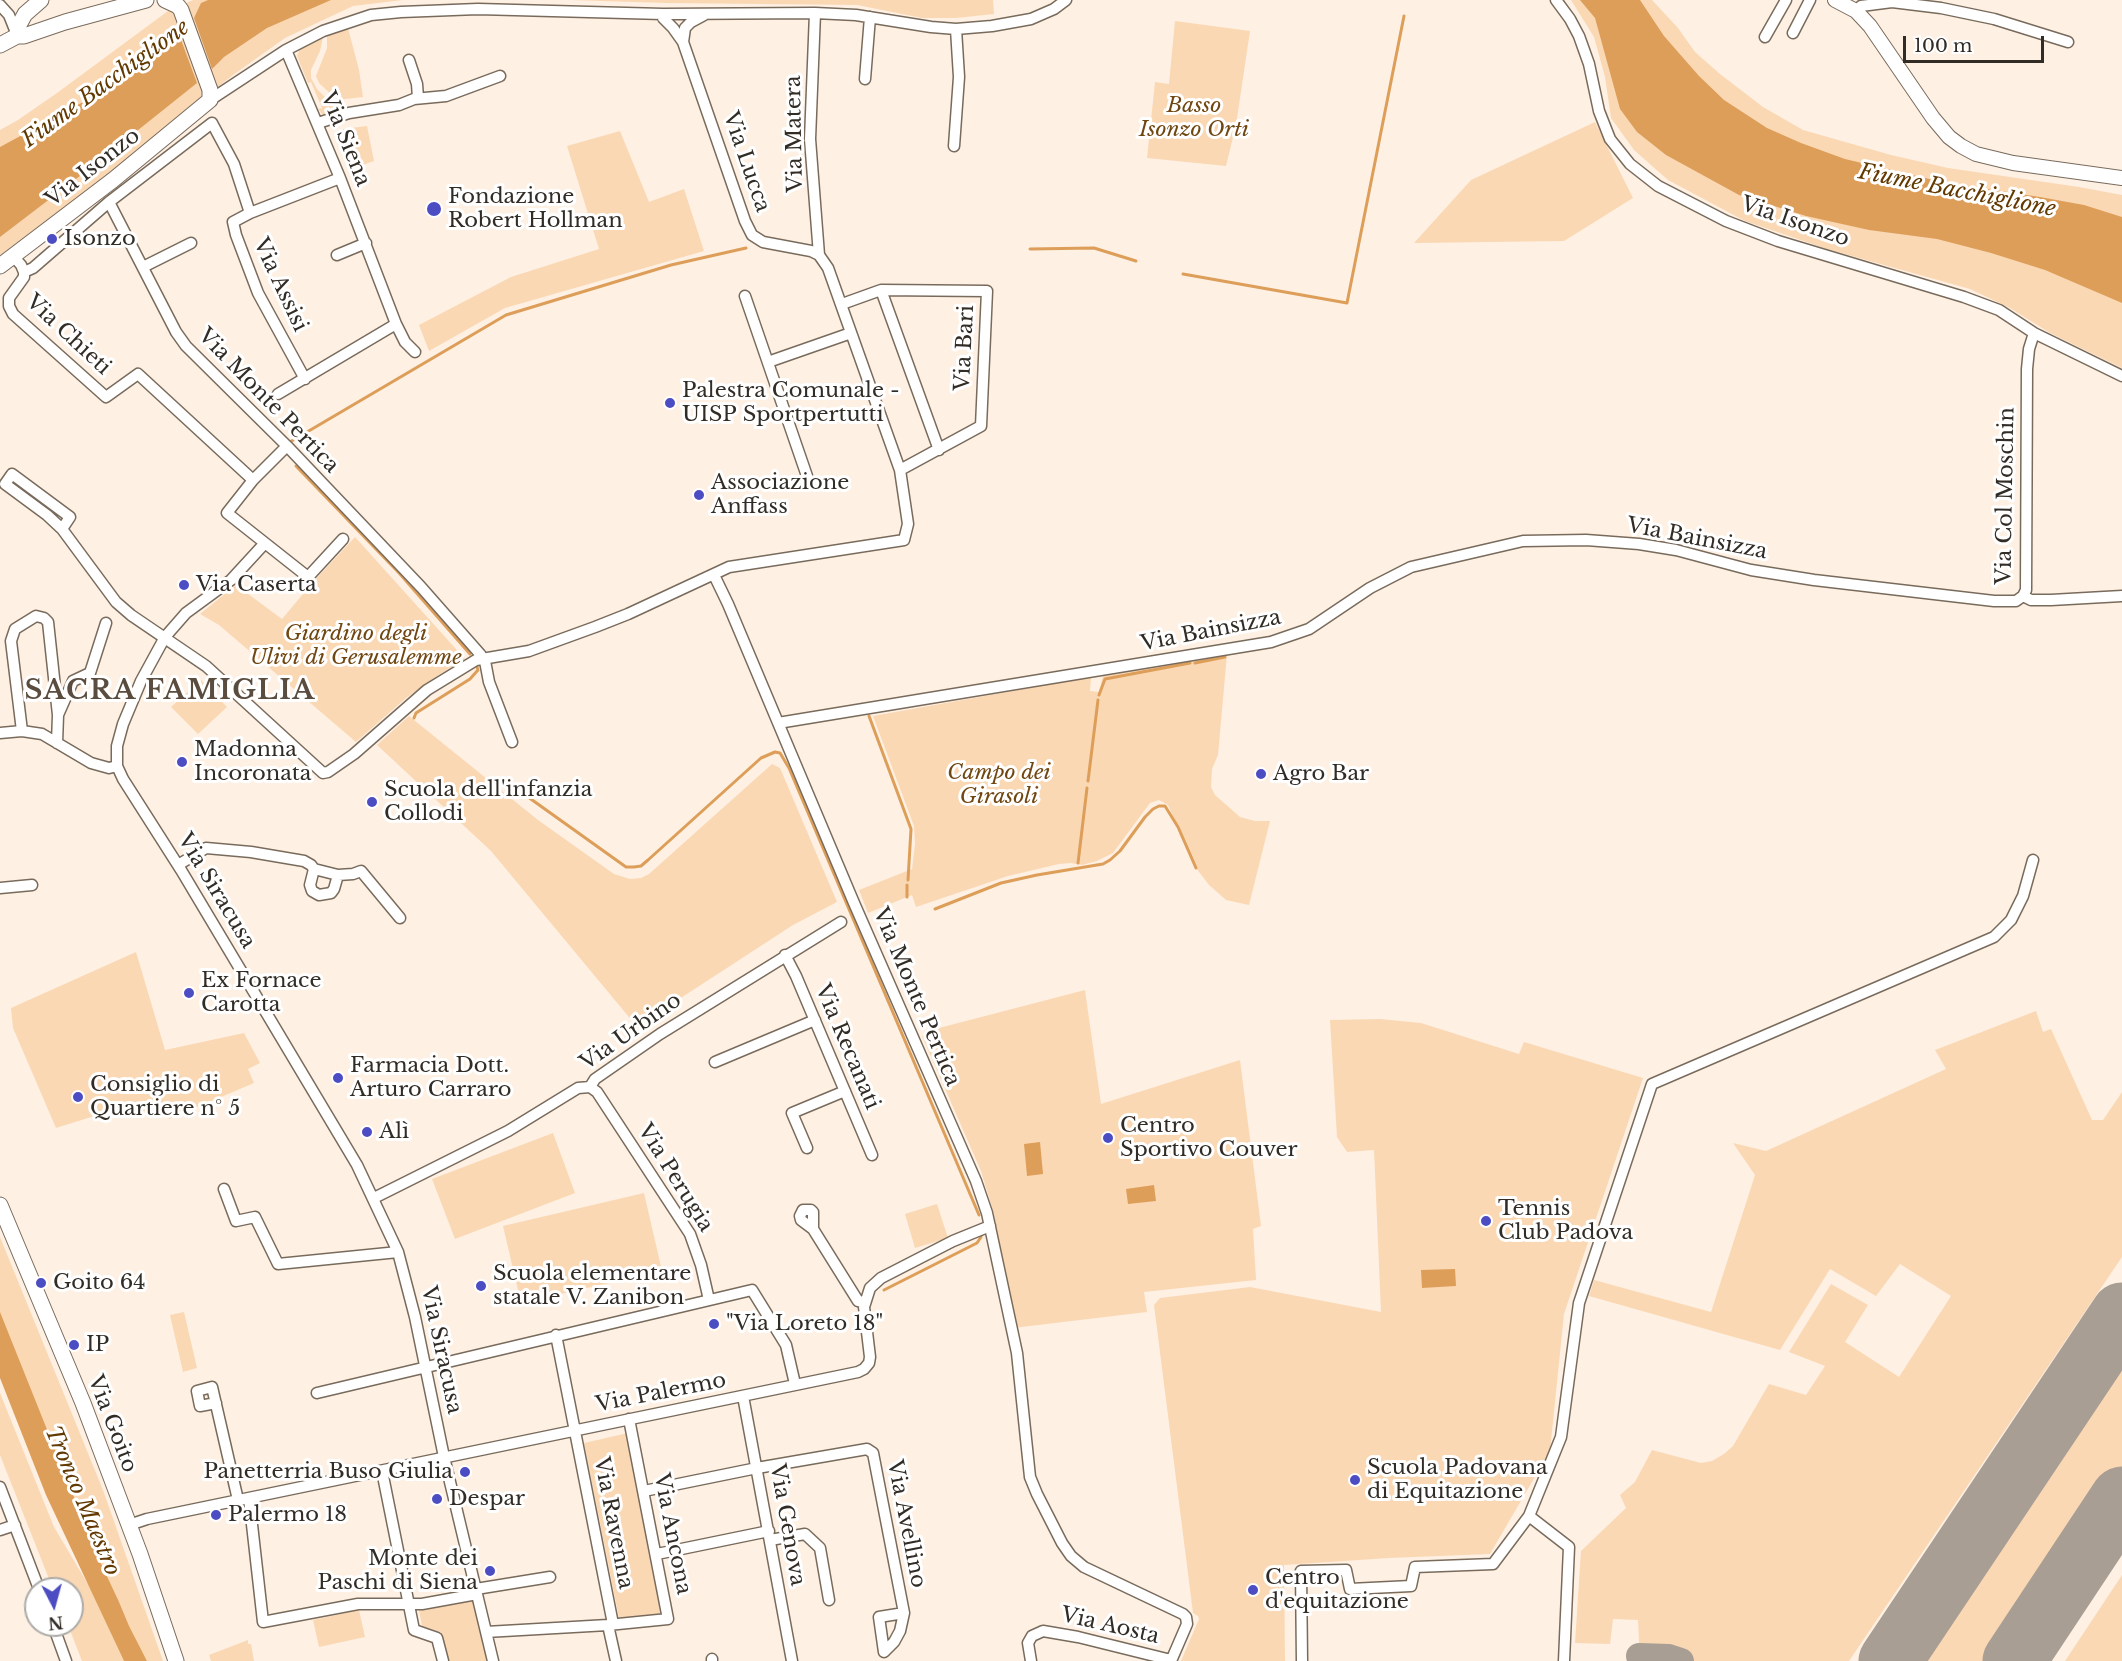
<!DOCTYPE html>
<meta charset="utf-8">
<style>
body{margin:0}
#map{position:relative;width:2122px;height:1661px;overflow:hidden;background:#fef0e3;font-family:"Libre Baskerville",serif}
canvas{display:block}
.north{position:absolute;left:24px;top:1577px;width:60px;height:60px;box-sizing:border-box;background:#fff;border:2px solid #adaba8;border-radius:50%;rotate:174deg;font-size:16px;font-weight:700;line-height:24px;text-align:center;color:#322c26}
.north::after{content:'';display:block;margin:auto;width:21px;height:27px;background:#4c4cc3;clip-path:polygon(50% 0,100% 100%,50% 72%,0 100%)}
.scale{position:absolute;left:1903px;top:36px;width:141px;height:27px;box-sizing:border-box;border:3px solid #322c26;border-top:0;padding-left:8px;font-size:18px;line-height:21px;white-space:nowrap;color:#322c26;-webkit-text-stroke:4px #fff;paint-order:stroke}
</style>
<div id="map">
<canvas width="2122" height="1661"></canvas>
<div class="north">N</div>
<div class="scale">100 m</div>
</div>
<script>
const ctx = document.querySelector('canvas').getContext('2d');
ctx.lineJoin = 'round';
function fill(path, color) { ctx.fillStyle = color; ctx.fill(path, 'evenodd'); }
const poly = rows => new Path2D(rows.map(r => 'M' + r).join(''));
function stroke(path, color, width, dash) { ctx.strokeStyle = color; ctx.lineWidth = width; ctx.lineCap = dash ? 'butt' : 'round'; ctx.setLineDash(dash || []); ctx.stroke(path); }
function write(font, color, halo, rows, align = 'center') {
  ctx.font = font + ' "Libre Baskerville",serif'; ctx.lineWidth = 6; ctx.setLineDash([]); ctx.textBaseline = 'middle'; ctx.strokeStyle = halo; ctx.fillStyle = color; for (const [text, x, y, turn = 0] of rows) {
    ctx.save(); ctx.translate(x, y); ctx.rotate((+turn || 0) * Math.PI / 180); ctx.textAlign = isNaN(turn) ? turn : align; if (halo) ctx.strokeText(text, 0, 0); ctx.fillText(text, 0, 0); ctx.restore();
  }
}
fill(poly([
 [193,0,403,0,353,6,285,38,233,75,97,183,0,255,0,130,18,120,57,93,168,11],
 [570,0,993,0,994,14,956,18,922,18,857,5,667,3],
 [1571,0,1652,0,1678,28,1695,52,1720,74,1763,107,1803,130,1891,155,1948,168,2079,187,2122,195,2122,368,2050,333,2010,308,1970,289,1827,249,1745,221,1668,180,1634,150,1611,118,1605,77,1594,37],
 [1175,21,1250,31,1236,125,1226,166,1147,158,1155,82,1169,84],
 [348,28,359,70,363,97,337,100,319,83,316,76,327,48,327,35],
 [323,37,320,51,311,70,311,78,317,89,335,107,336,111,326,114,322,114,318,109,322,108,311,82,308,83,297,56,300,49],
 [1595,122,1633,198,1564,241,1414,243,1471,180],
 [367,126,374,161,357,167,343,129],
 [620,131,649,202,684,189,704,251,505,308,429,351,419,325,511,277,599,249,567,146],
 [355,537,465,659,440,674,406,698,356,742,219,625,200,614,236,585,282,619,313,582],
 [1227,654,1218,755,1212,769,1211,787,1215,795,1240,817,1255,821,1270,821,1249,905,1226,900,1209,885,1196,868,1168,805,1159,800,1150,803,1113,853,1097,861,1082,865,1071,863,1059,864,1008,876,916,907,912,895,868,913,859,890,912,869,915,844,914,826,873,716,1091,677,1090,691,1099,692,1103,676],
 [201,680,227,707,198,734,171,707],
 [409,716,538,820,614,874,630,879,641,878,649,874,772,764,780,768,837,902,793,925,650,1018,638,1028,491,851,377,745],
 [136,952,165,1050,244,1033,260,1063,248,1069,254,1083,169,1119,163,1104,135,1115,107,1112,56,1128,13,1028,11,1008],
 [1085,990,1101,1104,1240,1060,1261,1226,1253,1229,1256,1280,1144,1292,1147,1312,1013,1328,994,1214,981,1171,922,1036,939,1028],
 [2036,1011,2043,1032,2051,1029,2092,1120,2103,1120,2122,1092,2122,1257,1849,1661,1640,1661,1638,1620,1613,1619,1610,1644,1575,1643,1581,1551,1626,1508,1620,1495,1635,1482,1652,1450,1701,1463,1712,1461,1724,1454,1733,1446,1769,1384,1806,1395,1825,1366,1789,1352,1831,1284,1868,1305,1845,1342,1899,1377,1951,1296,1900,1264,1876,1296,1830,1269,1780,1350,1589,1296,1594,1280,1711,1312,1755,1175,1733,1143,1766,1151,1946,1069,1935,1050],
 [1380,1019,1421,1023,1519,1054,1524,1042,1643,1078,1564,1314,1550,1451,1490,1554,1389,1558,1284,1565,1285,1661,1181,1661,1199,1619,1198,1616,1193,1613,1154,1305,1160,1298,1250,1287,1381,1312,1374,1150,1347,1152,1337,1137,1330,1020],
 [553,1133,575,1193,455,1239,432,1179],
 [644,1193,662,1271,521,1303,503,1226],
 [937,1204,948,1238,915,1248,905,1214],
 [0,1237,103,1490,163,1661,147,1661,128,1626,0,1325],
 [184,1312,197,1368,183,1372,170,1315],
 [2122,1368,2122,1498,2014,1661,1927,1661],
 [0,1393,54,1527,92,1591,124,1661,82,1661,68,1625,72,1625,72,1589,53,1589,0,1455],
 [628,1433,663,1614,619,1618,584,1443],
 [2122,1575,2122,1661,2065,1661],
 [473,1599,487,1661,448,1661,441,1632,422,1626,419,1610],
 [359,1610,365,1637,319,1647,313,1620],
 [248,1640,248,1644,251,1644,254,1661,211,1661,209,1655]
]), '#fbd8b4');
fill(poly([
 [208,0,331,0,267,28,224,57,212,69,194,18,201,3],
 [1580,0,1640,0,1664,36,1699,76,1724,100,1767,128,1801,143,1845,159,1942,182,2040,197,2084,205,2122,217,2122,303,2045,270,1991,253,1937,239,1869,230,1806,216,1739,195,1666,155,1637,132,1620,109,1595,18],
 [177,29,197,83,93,166,0,237,0,147,83,102],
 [1040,1142,1043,1174,1027,1176,1024,1144],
 [1154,1185,1156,1201,1128,1204,1126,1189],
 [1455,1269,1456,1286,1422,1288,1421,1270],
 [0,1312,98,1557,119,1602,129,1626,147,1661,124,1661,46,1495,0,1378]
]), '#dd9e59');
stroke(poly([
 [1030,249,1094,248,1136,261],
 [1183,274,1347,303,1404,16],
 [290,442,506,315,671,265,746,248],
 [296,466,400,574,470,654],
 [1195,663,1225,657],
 [1099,695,1105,679,1190,663],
 [869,716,911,829,908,880],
 [414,718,416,713,470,679,478,670,477,667],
 [1088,781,1098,700],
 [514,787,626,867,634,867,641,866,648,860,761,758,775,752,780,753,789,768,979,1215],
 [1078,863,1087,788],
 [907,897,907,885],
 [935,909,1001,883,1037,875,1103,864,1110,860,1120,851,1145,817,1153,809,1159,806,1165,806,1178,827,1196,868],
 [884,1290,977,1243,981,1237]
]), '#dd9e59', 3);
stroke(poly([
 [1639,1656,1669,1657,1681,1661]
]), '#a89e94', 26);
stroke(poly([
 [1890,1661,2122,1314],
 [2014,1661,2122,1498]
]), '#a89e94', 63);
const minor = poly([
 [1556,0,1570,19,1579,36,1589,64,1599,111,1610,139,1630,164,1658,186,1726,221,1778,241,1964,297,1999,310,2034,333,2122,376],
 [0,5,9,15,17,35],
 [1856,11,1861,6,1892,2,1941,8,1994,19,2068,42],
 [815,13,810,139,819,255],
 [1793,33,1810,0],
 [1765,37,1786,0],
 [683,42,685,28,691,22,704,15],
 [286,50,340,178,396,324,405,342,415,352],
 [409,60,417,84,418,98],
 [865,79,870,17],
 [210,100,286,50,323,31,371,15,401,12,478,9,663,14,815,13,856,15,931,27,956,29,992,26,1031,19,1054,9,1066,0],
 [318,123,349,113,399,105,414,99,446,96,500,76],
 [954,146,959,77,956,29],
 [109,202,176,332,186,346,287,446,421,587,480,654,485,661,489,682,512,742],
 [337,255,366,243],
 [13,256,21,265,24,272,24,277,9,298,9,306,13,314,106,397,138,374,253,480],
 [143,267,191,243],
 [24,272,33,268,109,202,212,123,234,164,250,213],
 [881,290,939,450],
 [745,296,808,479,800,482],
 [842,304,881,290,987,291,981,426,900,470],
 [768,362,851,333],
 [305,379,258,293,236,235,233,222,250,213,340,178],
 [278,394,396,324],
 [287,446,253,480,227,513,308,577,343,539],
 [62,529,70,517,12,474,5,484,47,515,62,529,116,602,131,615,206,666,323,773,328,772,354,754,427,690,476,660,529,651,595,627,628,614,729,567,904,540,908,524,900,470,828,268,819,255,811,251,763,242,752,235,745,221,683,42,673,28,663,18,663,14],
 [265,543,231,580,186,613,165,637,141,681,123,724,117,746,117,766,123,779,181,870,357,1165,398,1252,415,1317,444,1457,493,1661],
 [714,575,728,604,854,903,976,1181,987,1213,1017,1353,1030,1477,1037,1494,1062,1543,1071,1556,1084,1567,1183,1614,1186,1617,1187,1624,1171,1661],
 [2023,596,2026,590,2027,369,2029,349,2034,333],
 [2023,596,2031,600,2051,600,2122,596],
 [778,723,1271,642,1309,629,1370,588,1411,567,1523,541,1586,540,1639,544,1676,550,1751,570,1814,580,1994,601,2016,601,2023,596],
 [22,731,11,641,15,629,36,616,44,618,48,622,58,715,73,681,90,673,106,623],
 [0,733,22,731,42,734,91,763,109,768,117,766],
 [57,743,58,715],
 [178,865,206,848,251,852,304,861,311,865,314,869,338,875,334,889,331,893,319,895,312,891,310,885,314,869],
 [338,875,353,874,361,871,400,918],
 [0,888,32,885],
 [785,955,796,976,872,1155],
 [715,1062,815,1020],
 [590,1087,595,1079,660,1034,841,922],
 [590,1087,597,1092,690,1234,701,1265,709,1300],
 [807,1148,792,1113,845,1091],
 [224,1189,236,1221,255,1217,278,1264,398,1252],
 [374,1198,508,1131,578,1088,590,1087],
 [813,1229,813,1212,811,1210,803,1210,800,1216,801,1220,813,1229,858,1301,864,1302],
 [556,1335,613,1624],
 [317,1393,752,1290,786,1345,795,1384],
 [743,1396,792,1661],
 [216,1403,200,1406,197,1391,212,1387,238,1500],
 [382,1471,414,1630,437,1638,443,1661],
 [0,1487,39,1589],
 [644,1491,757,1468,867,1449,873,1453,904,1613,900,1631,894,1642,884,1652,879,1617,904,1613],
 [249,1498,263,1622,358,1604,422,1604,477,1594],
 [129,1525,147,1519,858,1372,864,1369,869,1363,870,1357,864,1307,870,1288,881,1278,953,1241,990,1226],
 [0,1530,15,1525],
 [770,1540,805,1534,820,1548,829,1600],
 [657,1554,769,1531],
 [476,1589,550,1577],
 [53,1625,66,1661],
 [608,1625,616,1661],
 [486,1632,608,1625,668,1619,629,1419],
 [712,1659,712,1661],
 [1031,1661,1028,1643,1032,1636,1043,1631,1078,1637,1171,1660],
 [1302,1661,1301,1571,1346,1570,1350,1589,1411,1586,1415,1567,1493,1564,1529,1516],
 [1564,1661,1569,1547,1529,1516,1561,1437,1579,1303,1652,1084,1994,937,2011,920,2023,896,2033,860]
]);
const tertiary = poly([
 [1835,0,1856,11,1870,26,1933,118,1949,137,1961,146,1976,154,2013,163,2122,178]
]);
const secondary = poly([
 [17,36,19,25,25,14,41,0],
 [0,45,17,36,24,36,65,22,146,0],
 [0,266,113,180,210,100,210,90,181,10,178,6,165,0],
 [0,1205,83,1403,140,1554,176,1661]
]);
stroke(minor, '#796b5c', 13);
stroke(tertiary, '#796b5c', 16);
stroke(secondary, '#796b5c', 17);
stroke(minor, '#fff', 10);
stroke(tertiary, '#fff', 14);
stroke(secondary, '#fff', 15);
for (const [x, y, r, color] of [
 [434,209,8,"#4c4cc3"],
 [52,239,6,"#4c4cc3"],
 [670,403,6,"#4c4cc3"],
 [699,495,6,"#4c4cc3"],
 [184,585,6,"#4c4cc3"],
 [182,762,6,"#4c4cc3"],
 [1261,774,6,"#4c4cc3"],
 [372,802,6,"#4c4cc3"],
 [189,993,6,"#4c4cc3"],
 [338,1078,6,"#4c4cc3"],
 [78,1097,6,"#4c4cc3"],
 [367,1132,6,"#4c4cc3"],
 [1108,1138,6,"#4c4cc3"],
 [1486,1221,6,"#4c4cc3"],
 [41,1283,6,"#4c4cc3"],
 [481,1286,6,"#4c4cc3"],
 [714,1324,6,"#4c4cc3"],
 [74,1345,6,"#4c4cc3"],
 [465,1472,6,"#4c4cc3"],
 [1355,1480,6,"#4c4cc3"],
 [437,1499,6,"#4c4cc3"],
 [216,1515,6,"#4c4cc3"],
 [490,1571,6,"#4c4cc3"],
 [1253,1590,6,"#4c4cc3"]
]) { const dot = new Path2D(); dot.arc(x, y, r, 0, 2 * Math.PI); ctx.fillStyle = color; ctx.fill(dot); stroke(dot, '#fff', 2); }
write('italic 21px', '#704611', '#fff', [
 ["Basso",1194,106],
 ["Isonzo Orti",1194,130],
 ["Giardino degli",356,634],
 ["Ulivi di Gerusalemme",356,658],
 ["Campo dei",999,773],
 ["Girasoli",999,797]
]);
write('21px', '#322c26', '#fff', [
 ["Via Matera",795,134,-91],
 ["Via Siena",345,139,68],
 ["Via Lucca",746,162,71],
 ["Via Isonzo",93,168,-38],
 ["Via Isonzo",1795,222,19],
 ["Via Assisi",280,285,65],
 ["Via Chieti",68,335,43],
 ["Via Bari",965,348,-87],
 ["Via Monte Pertica",268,401,46],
 ["Via Col Moschin",2006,496,-89],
 ["Via Bainsizza",1697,539,11],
 ["Via Bainsizza",1211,631,-11],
 ["Via Siracusa",216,891,59],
 ["Via Monte Pertica",916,997,67],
 ["Via Urbino",631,1032,-35],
 ["Via Recanati",847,1047,67],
 ["Via Perugia",675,1178,58],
 ["Via Siracusa",441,1350,78],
 ["Via Palermo",661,1393,-11],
 ["Via Goito",112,1424,69],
 ["Via Ravenna",613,1523,79],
 ["Via Avellino",906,1524,79],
 ["Via Genova",787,1525,80],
 ["Via Ancona",672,1534,79],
 ["Via Aosta",1110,1626,13]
]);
write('21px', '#322c26', '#fff', [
 ["Fondazione",448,197],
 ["Robert Hollman",448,221],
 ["Isonzo",64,239],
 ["Palestra Comunale -",682,391],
 ["UISP Sportpertutti",682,415],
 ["Associazione",711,483],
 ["Anffass",711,507],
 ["Via Caserta",196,585],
 ["Madonna",194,750],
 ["Incoronata",194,774],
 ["Agro Bar",1273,774],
 ["Scuola dell'infanzia",384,790],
 ["Collodi",384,814],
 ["Ex Fornace",201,981],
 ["Carotta",201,1005],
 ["Farmacia Dott.",350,1066],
 ["Arturo Carraro",350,1090],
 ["Consiglio di",90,1085],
 ["Quartiere n° 5",90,1109],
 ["Centro",1120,1126],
 ["Sportivo Couver",1120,1150],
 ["Alì",379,1132],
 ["Tennis",1498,1209],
 ["Club Padova",1498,1233],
 ["Scuola elementare",493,1274],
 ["statale V. Zanibon",493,1298],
 ["Goito 64",53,1283],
 ["\"Via Loreto 18\"",726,1324],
 ["IP",86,1345],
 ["Scuola Padovana",1367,1468],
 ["di Equitazione",1367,1492],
 ["Panetterria Buso Giulia",453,1472,"right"],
 ["Despar",449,1499],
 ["Palermo 18",228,1515],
 ["Monte dei",478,1559,"right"],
 ["Paschi di Siena",478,1583,"right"],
 ["Centro",1265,1578],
 ["d'equitazione",1265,1602]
], 'left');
write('italic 22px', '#623900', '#fff', [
 ["Fiume Bacchiglione",106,84,-36],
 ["Fiume Bacchiglione",1957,191,11],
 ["Tronco Maestro",82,1501,67]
]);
ctx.letterSpacing = '1.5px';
write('bold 27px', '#5a4c3e', '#fff', [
 ["SACRA FAMIGLIA",170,691]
]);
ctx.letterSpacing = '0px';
</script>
